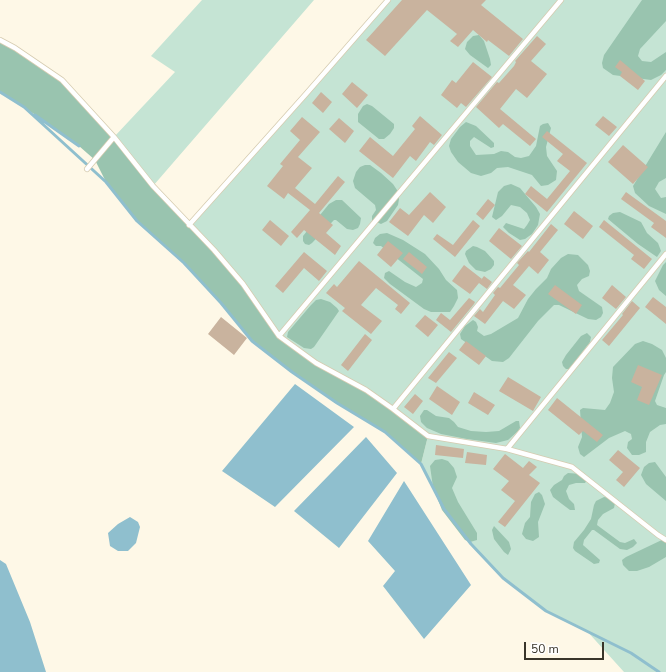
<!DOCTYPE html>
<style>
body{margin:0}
#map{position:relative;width:666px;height:672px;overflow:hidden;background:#fef8e7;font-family:"Nunito Sans",sans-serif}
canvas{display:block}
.scale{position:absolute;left:524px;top:642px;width:80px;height:18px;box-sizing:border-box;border:2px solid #39352a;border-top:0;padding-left:5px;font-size:12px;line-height:14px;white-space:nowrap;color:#39352a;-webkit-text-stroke:3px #fff;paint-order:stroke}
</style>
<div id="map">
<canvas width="666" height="672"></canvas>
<div class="scale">50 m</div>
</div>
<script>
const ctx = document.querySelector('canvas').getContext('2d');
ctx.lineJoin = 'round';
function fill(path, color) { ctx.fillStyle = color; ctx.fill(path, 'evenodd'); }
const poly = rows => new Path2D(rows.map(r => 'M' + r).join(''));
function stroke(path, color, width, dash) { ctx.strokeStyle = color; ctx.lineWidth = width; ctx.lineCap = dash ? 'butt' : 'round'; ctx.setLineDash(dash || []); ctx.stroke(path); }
fill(poly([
 [202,0,314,0,153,186,114,137,175,72,151,56],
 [388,0,666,0,666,672,624,672,586,630,546,611,503,578,471,544,444,509,421,464,428,436,316,363,279,336,189,225]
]), '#c5e4d4');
fill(poly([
 [642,0,666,0,666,21,640,49,638,56,642,61,651,62,666,52,666,70,661,75,651,80,613,75,603,68,602,63,604,55],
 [479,35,484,41,490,59,491,65,488,68,470,55,465,49,467,42,473,36],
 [0,40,62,80,114,137,153,186,243,284,279,336,316,363,366,390,428,436,421,464,385,432,337,403,292,372,252,341,221,303,184,263,137,221,106,182,95,160,79,146,24,107,0,92],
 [367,104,372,106,394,124,394,128,390,134,384,139,379,139,358,122,358,114,363,106],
 [466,122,476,126,494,143,494,147,491,148,474,137,470,141,470,146,476,155,494,154,501,151,508,152,515,157,521,158,529,156,536,146,540,126,543,124,548,123,551,128,546,147,547,156,557,171,556,180,548,185,541,186,532,175,508,167,497,168,491,173,481,176,471,173,458,162,451,152,449,146,451,139,460,127],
 [666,132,666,178,659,182,655,189,661,198,666,197,666,214,649,206,635,193,633,186],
 [365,165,370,165,381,173,393,184,397,190,399,199,398,205,387,221,381,224,372,220,372,216,376,210,375,205,355,188,353,181,356,172,360,167],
 [511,184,520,188,536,207,540,214,538,225,532,234,525,239,520,240,509,233,503,227,506,223,524,229,527,225,530,220,527,213,520,207,511,205,502,216,496,220,492,217,498,192,504,186],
 [336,200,342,200,361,218,360,224,358,228,353,230,347,229,336,220,334,220,312,243,309,245,305,244,303,241,303,236,329,204],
 [620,212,641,222,647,233,658,243,661,251,657,257,638,244,608,219,609,216,613,213],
 [387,233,403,240,425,254,439,269,446,280,457,290,458,298,454,306,450,312,431,312,424,309,390,284,384,278,385,273,389,271,405,282,416,287,422,283,423,279,381,246,376,246,373,243,375,238,380,234],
 [473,246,477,247,485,251,494,261,494,265,491,269,485,272,476,270,469,263,465,254,466,251],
 [568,254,578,255,588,265,590,271,589,276,582,279,577,285,579,291,602,307,603,313,601,317,596,320,588,319,559,305,554,305,538,321,509,358,503,362,492,361,461,339,460,334,465,326,473,320,476,322,478,327,477,331,484,336,491,334,518,318,528,299,536,289,547,278,551,269,561,258],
 [666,262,666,296,659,290,655,281,663,265],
 [321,299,330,302,337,308,339,311,314,347,311,349,304,348,287,337,288,332,311,305,316,300],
 [587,333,591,337,590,342,569,369,566,369,563,366,562,362,566,355,581,336],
 [643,341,652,344,662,350,666,358,666,372,664,375,655,401,657,405,666,408,666,424,660,425,650,432,646,442,646,452,639,455,632,455,627,448,628,442,632,439,631,434,625,431,609,438,584,457,580,454,578,447,582,437,580,410,583,408,605,410,610,403,614,392,612,378,613,367,635,344],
 [424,410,427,410,436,416,449,418,454,422,458,427,471,431,486,432,499,431,516,421,519,421,520,428,517,432,508,440,496,443,467,439,441,434,427,428,421,422,420,416],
 [442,459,448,461,454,468,457,477,452,488,458,502,477,533,477,540,470,542,465,540,442,510,433,487,430,466,435,460],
 [655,462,666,477,666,501,646,484,641,475,644,467,649,463],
 [568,473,581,474,587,480,585,483,576,483,569,485,566,491,569,499,574,504,575,510,570,510,562,504,553,497,550,490,554,485,562,480,564,476],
 [539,492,542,495,545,504,538,522,539,537,533,541,526,539,522,534,525,523,530,517,531,502,535,494],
 [604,497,611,498,615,503,614,508,603,514,598,520,597,525,620,542,625,543,634,539,637,543,633,547,627,550,620,549,594,530,592,530,584,540,583,545,600,560,599,563,594,564,575,551,573,548,574,542,584,530,591,519,594,505,596,501],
 [494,526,509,542,511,549,508,555,504,552,494,539,492,530],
 [666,538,666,557,649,567,637,571,629,571,623,565,622,560,626,557]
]), '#99c4af');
fill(poly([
 [295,384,354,427,275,507,222,471],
 [366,437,397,473,339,548,294,511],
 [404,481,471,585,424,639,383,586,395,571,368,541],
 [130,517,138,522,140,527,136,543,128,551,118,551,110,546,108,533,118,524],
 [0,560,6,564,30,622,46,672,0,672]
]), '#8fbfce');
stroke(poly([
 [0,92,24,107,106,182,137,221,184,263,221,303,252,341,292,372,337,403,385,432,421,464,444,509,471,544,503,578,546,611,631,653,659,672],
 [35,115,79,146]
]), '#8fbfce', 3);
fill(poly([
 [402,0,486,0,481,5,523,39,509,56,488,40,487,42,473,30,458,47,450,41,457,34,427,10,385,56,366,40],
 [537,36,546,44,531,61,547,74,527,98,516,89,500,109,536,139,530,146,503,124,499,128,476,107,497,82,499,83,514,66,516,62,515,61],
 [620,60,645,81,638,90,620,76,622,72,615,67],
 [473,62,492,77,466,107,461,103,457,108,441,95,452,80,456,83],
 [352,82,368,95,357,108,342,94],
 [321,92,332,102,323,113,312,103],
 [420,116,442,135,434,145,430,142,416,161,410,156,393,178,359,151,370,137,393,156,415,129,412,126],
 [603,116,617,127,609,136,595,125],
 [302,117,320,132,298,157,312,168,295,188,315,204,338,176,345,182,319,213,333,225,326,233,341,246,335,255,304,230,297,238,291,232,310,210,288,193,284,199,267,186,283,166,280,164,300,140,290,131],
 [339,118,354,131,345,143,329,129],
 [547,131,587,163,547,212,525,194,531,186,547,199,570,171,557,161,563,154,542,137],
 [623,145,648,167,633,184,608,162],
 [430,192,446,207,433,223,424,215,408,236,389,222,400,208,409,215],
 [626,192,666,221,666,238,651,227,654,223,621,199],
 [488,199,495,205,483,220,476,214],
 [574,211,593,226,583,239,564,224],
 [270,220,289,236,281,246,262,230],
 [473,220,480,226,455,257,433,239,437,234,453,245],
 [604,220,652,259,644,269,631,259,634,255,599,227],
 [551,224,558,230,540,252,549,260,538,274,529,266,513,285,526,295,514,309,503,301,485,324,474,316,480,309,483,312,495,295,493,293,498,287,500,288,519,265,517,263,528,251,529,252],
 [499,228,522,246,511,259,489,241],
 [388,241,403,253,391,267,377,255],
 [304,252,327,271,319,281,304,268,283,293,275,286],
 [409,252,427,267,422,274,403,259],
 [359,261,410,303,401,314,395,309,398,305,376,288,361,305,382,321,371,334,342,311,345,308,326,293,334,284,337,287],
 [464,265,482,279,481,280,484,276,492,282,487,289,479,283,470,294,452,281],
 [555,285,582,305,576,314,548,294],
 [612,285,626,297,616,309,602,298],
 [653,297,666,307,666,324,645,307],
 [469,298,475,302,474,304,451,332,436,320,441,313,450,320],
 [632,301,640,308,609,346,602,340,623,315,622,314],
 [425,315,438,325,428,337,415,326],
 [221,317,247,338,234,355,208,334],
 [365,334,372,340,348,371,341,365],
 [466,341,486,356,479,365,459,350],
 [449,352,457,358,436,383,428,378],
 [638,365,662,375,649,405,637,400,642,387,631,382],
 [508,377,541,397,533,411,499,391],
 [437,386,460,402,452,415,429,399],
 [474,392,495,405,488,415,468,403],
 [415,394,423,401,413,414,404,407],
 [557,398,603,435,597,442,583,431,579,435,548,410],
 [436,445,464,449,463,458,435,455],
 [618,450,640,468,624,487,616,480,623,472,609,460],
 [467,452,487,455,486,465,465,463],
 [505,454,523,468,529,461,537,467,529,475,540,483,505,527,498,522,515,501,501,490,509,481,493,469]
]), '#c9b39e');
const lane = poly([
 [0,40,15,48,62,80,114,137,153,186,214,250,243,284,279,336,561,0],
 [666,76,393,409,428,436,507,449,572,467,658,535,666,540],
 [87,169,114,137],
 [189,225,306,94,388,0],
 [279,336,316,363,366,390,393,409],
 [507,449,666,254]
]);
stroke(lane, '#d5cbb0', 6);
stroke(lane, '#fff', 4.5);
</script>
